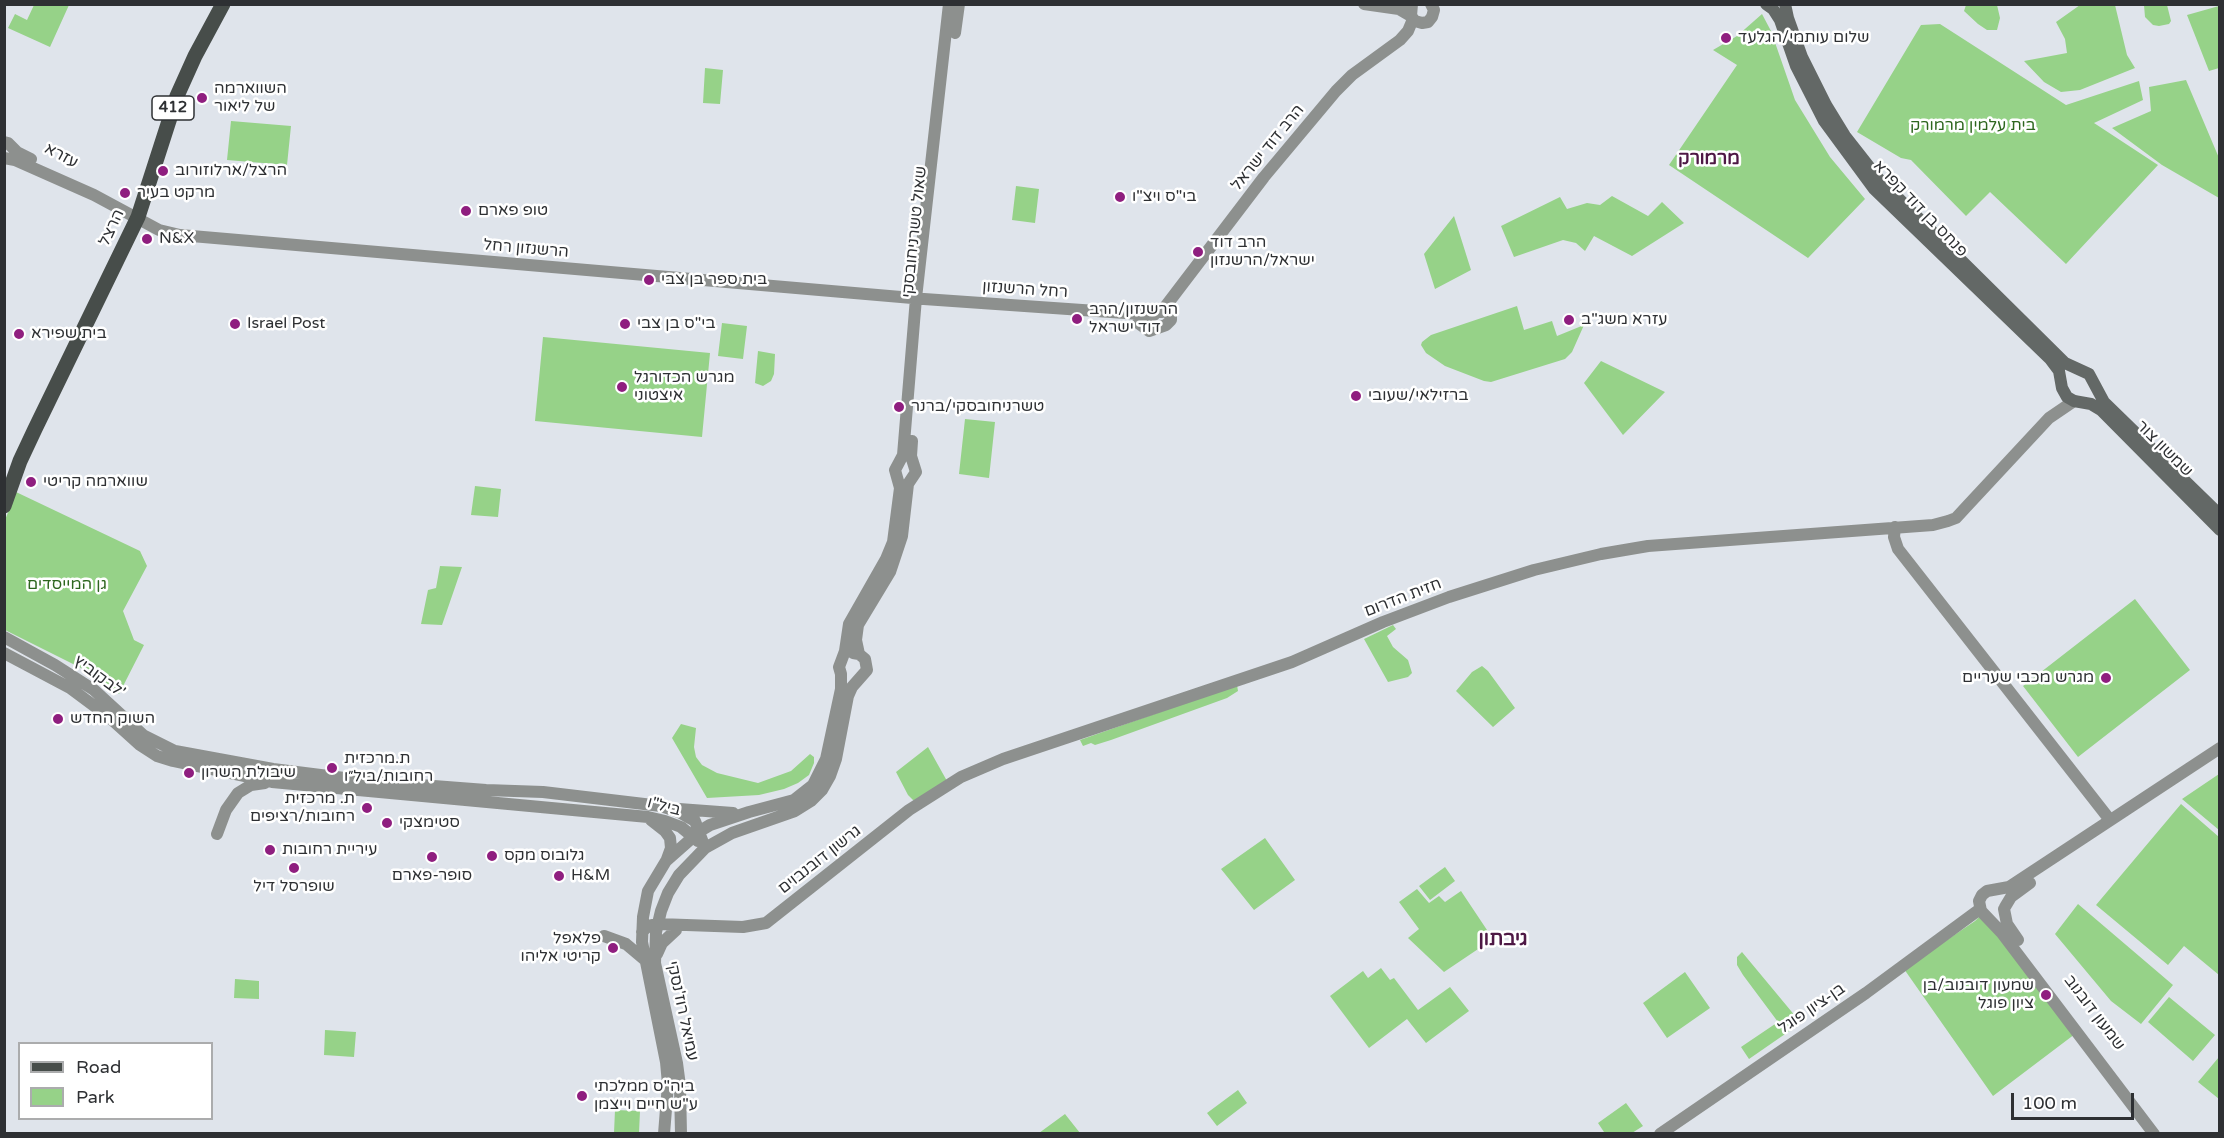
<!DOCTYPE html>
<meta charset="utf-8">
<style>
body{margin:0}
#map{position:relative;width:2224px;height:1138px;overflow:hidden;background:#dfe4eb;font-family:"Varela Round",sans-serif}
canvas{display:block}
.frame{position:absolute;inset:0;border:6px solid #2e3033;pointer-events:none}
.legend{position:absolute;left:18px;top:1042px;width:195px;height:78px;box-sizing:border-box;background:#fff;border:2px solid #abacad;margin:0;padding:8px 10px;list-style:none;font-size:18px;color:#2e3033}
.legend li{display:flex;align-items:center;gap:12px;height:30px}
.legend b{width:30px;border:2px solid #abacad}
.scale{position:absolute;left:2011px;top:1093px;width:123px;height:27px;box-sizing:border-box;border:3px solid #2e3033;border-top:0;padding-left:8px;font-size:18px;line-height:21px;white-space:nowrap;color:#2e3033;-webkit-text-stroke:4px #fff;paint-order:stroke}
</style>
<div id="map">
<canvas width="2224" height="1138"></canvas>
<div class="frame"></div>
<ul class="legend">
<li><b style="height:8px;background:#474d4a"></b>Road</li>
<li><b style="height:16px;background:#96d288"></b>Park</li>
</ul>
<div class="scale">100 m</div>
</div>
<script>
const ctx = document.querySelector('canvas').getContext('2d');
ctx.lineJoin = 'round';
function fill(path, color) { ctx.fillStyle = color; ctx.fill(path, 'evenodd'); }
const poly = rows => new Path2D(rows.map(r => 'M' + r).join(''));
function stroke(path, color, width, dash) { ctx.strokeStyle = color; ctx.lineWidth = width; ctx.lineCap = dash ? 'butt' : 'round'; ctx.setLineDash(dash || []); ctx.stroke(path); }
function write(font, color, halo, rows, align = 'center') {
  ctx.font = font + ' "Varela Round","Noto Sans Hebrew",sans-serif'; ctx.lineWidth = 5; ctx.setLineDash([]); ctx.textBaseline = 'middle'; ctx.strokeStyle = halo; ctx.fillStyle = color; for (const [text, x, y, turn = 0] of rows) {
    ctx.save(); ctx.translate(x, y); ctx.rotate((+turn || 0) * Math.PI / 180); ctx.textAlign = isNaN(turn) ? turn : align; if (halo) ctx.strokeText(text, 0, 0); ctx.fillText(text, 0, 0); ctx.restore();
  }
}
fill(poly([
 [34,5,69,5,50,47,8,28,15,14,27,20],
 [1966,5,1997,5,2000,18,1997,30,1987,30,1978,24,1964,11],
 [2080,5,2115,5,2127,55,2135,68,2080,90,2061,92,2044,82,2024,61,2067,53,2065,39,2056,22],
 [2144,5,2167,5,2171,21,2169,24,2159,26,2153,25,2145,17],
 [2219,6,2219,68,2209,71,2187,15],
 [1762,14,1771,31,1795,100,1830,157,1865,199,1808,258,1669,165,1737,65,1713,50,1737,36],
 [1940,24,2066,105,2139,81,2143,100,2094,123,2158,165,2066,264,1990,192,1966,216,1911,160,1901,158,1857,132,1921,25],
 [705,68,723,70,720,104,703,103],
 [2186,80,2219,158,2219,198,2162,165,2112,128,2151,111,2149,87],
 [231,121,291,126,287,165,227,160],
 [1016,186,1039,189,1035,223,1012,220],
 [1612,196,1648,216,1662,202,1684,223,1632,256,1594,236,1585,251,1576,243,1563,240,1514,257,1501,226,1560,197,1567,209,1587,203,1600,205],
 [1454,216,1471,270,1435,289,1424,254],
 [1517,306,1524,330,1552,321,1557,336,1584,325,1572,352,1565,359,1491,382,1484,381,1445,366,1426,353,1421,345,1422,342,1431,335],
 [722,323,747,326,743,359,718,356],
 [543,337,710,353,702,437,535,421],
 [758,351,775,354,774,374,771,381,763,386,755,383],
 [1601,361,1665,392,1623,435,1584,383],
 [965,419,995,422,989,478,959,474],
 [475,486,501,489,498,517,471,515],
 [16,492,140,551,147,566,123,611,134,640,144,645,119,694,83,669,5,630,5,520],
 [440,566,462,567,442,625,421,624,428,590,436,588],
 [2135,599,2190,670,2078,757,2023,686],
 [1393,625,1396,629,1387,636,1393,647,1408,660,1412,673,1408,677,1388,682,1364,639],
 [1482,666,1488,671,1515,708,1493,727,1456,691,1472,672],
 [1237,685,1238,691,1227,698,1111,740,1095,745,1091,743,1083,746,1080,740],
 [681,724,696,728,694,747,696,757,702,765,717,773,758,783,791,771,810,754,814,757,814,763,809,775,798,783,784,789,759,795,707,798,672,738],
 [928,747,947,781,916,803,908,795,896,772],
 [2219,774,2219,830,2182,799],
 [2181,804,2219,837,2219,975,2184,946,2168,965,2096,905],
 [1265,838,1295,880,1254,910,1221,869],
 [1445,867,1455,881,1430,900,1419,886],
 [1417,889,1429,903,1439,896,1445,902,1461,891,1493,939,1444,972,1408,938,1419,929,1399,902],
 [2078,904,2173,985,2141,1024,2111,1001,2055,934],
 [1981,915,2075,1034,1993,1096,1904,969,1975,921],
 [1742,952,1801,1023,1749,1059,1741,1047,1778,1022,1743,975,1737,965,1737,957],
 [1381,968,1390,980,1394,978,1418,1010,1450,987,1469,1011,1426,1043,1407,1019,1369,1048,1330,996,1363,971,1368,978],
 [1685,972,1710,1008,1667,1038,1643,1003],
 [235,979,259,981,259,999,234,998],
 [2169,997,2215,1035,2193,1061,2148,1022],
 [325,1030,356,1032,354,1057,324,1055],
 [2219,1057,2219,1099,2198,1082],
 [1238,1090,1247,1103,1217,1126,1207,1113],
 [1626,1103,1643,1126,1632,1133,1602,1133,1604,1132,1598,1123],
 [615,1110,640,1111,639,1133,614,1133],
 [1065,1114,1080,1133,1039,1133]
]), '#96d288');
stroke(poly([
 [1364,4,1399,9,1411,16],
 [1412,4,1411,16,1415,21,1422,23,1428,22,1432,17,1434,10,1431,4],
 [955,33,959,4],
 [4,142,8,143,17,152,31,159],
 [4,158,15,160,94,195,159,230,180,235,924,299,1154,315],
 [1138,323,1149,331,1166,325,1171,320,1171,316,1166,311,1161,312],
 [1143,326,1145,320,1165,307,1264,177,1336,91,1352,75,1400,40,1408,31,1413,19],
 [1895,527,1894,537,1898,549,2110,820],
 [4,637,55,665,94,690,143,735,175,751,273,769,368,781,486,790,543,792,661,806,679,812,695,821,705,848],
 [4,653,70,688,109,717,140,745,157,756,173,761,272,782,648,817,665,821,681,827,698,841],
 [859,654,856,640,858,625,890,572,902,536,908,484,916,472,911,456,912,441],
 [679,809,733,813],
 [651,820,665,831,670,838,671,848,667,859],
 [217,834,226,810,238,793,251,785,265,783],
 [2005,907,2011,897,2030,883],
 [2004,909,2007,924,2018,940],
 [642,932,648,926,658,924,743,927,766,923,909,810,961,777,1003,759,1292,662,1383,622,1449,597,1534,570,1601,554,1648,546,1933,525,1948,521,1956,518,1968,505,2049,418,2074,401],
 [604,936,626,944,645,960],
 [657,954,662,943,676,930],
 [664,1134,668,1084,666,1062,642,942,643,917,648,891,666,861,700,831,710,825,749,812,794,800,813,785,826,759,841,689,841,674,839,667,845,651,849,624,886,559,893,542,900,488,895,470,903,455,916,298,949,4],
 [681,1134,680,1086,677,1063,655,963,656,932,661,911,668,893,679,875,705,848,732,833,795,811,811,801,822,790,830,776,836,759,848,696,852,687,867,670,865,659,859,654,853,653],
 [1660,1134,1866,993,1980,909],
 [2154,1134,2001,932,1981,911,1979,901,1982,895,1987,891,2009,887,2220,748]
]), '#8d908e', 12);
stroke(poly([
 [1766,4,1773,9,1780,20,1796,66,1824,121,1874,189,2050,359,2059,371,2062,388,2067,397,2074,401,2091,404,2101,410,2220,530],
 [1785,4,1788,18,1802,57,1826,105,1845,136,1878,178,2065,363,2089,374,2104,402,2220,515]
]), '#636866', 12);
stroke(poly([
 [4,506,20,461,35,429,138,217,177,96,195,56,223,4]
]), '#474d4a', 15);
for (const [x, y, r, color] of [
 [1726,38,6,"#8f1e7f"],
 [202,98,6,"#8f1e7f"],
 [163,171,6,"#8f1e7f"],
 [125,193,6,"#8f1e7f"],
 [1120,197,6,"#8f1e7f"],
 [466,211,6,"#8f1e7f"],
 [147,239,6,"#8f1e7f"],
 [1198,252,6,"#8f1e7f"],
 [649,280,6,"#8f1e7f"],
 [1077,319,6,"#8f1e7f"],
 [1569,320,6,"#8f1e7f"],
 [235,324,6,"#8f1e7f"],
 [625,324,6,"#8f1e7f"],
 [19,334,6,"#8f1e7f"],
 [622,387,6,"#8f1e7f"],
 [1356,396,6,"#8f1e7f"],
 [899,407,6,"#8f1e7f"],
 [31,482,6,"#8f1e7f"],
 [2106,678,6,"#8f1e7f"],
 [58,719,6,"#8f1e7f"],
 [332,768,6,"#8f1e7f"],
 [189,773,6,"#8f1e7f"],
 [367,808,6,"#8f1e7f"],
 [387,823,6,"#8f1e7f"],
 [270,850,6,"#8f1e7f"],
 [492,856,6,"#8f1e7f"],
 [432,857,6,"#8f1e7f"],
 [294,868,6,"#8f1e7f"],
 [559,876,6,"#8f1e7f"],
 [613,948,6,"#8f1e7f"],
 [2046,995,6,"#8f1e7f"],
 [582,1096,6,"#8f1e7f"]
]) { const dot = new Path2D(); dot.arc(x, y, r, 0, 2 * Math.PI); ctx.fillStyle = color; ctx.fill(dot); stroke(dot, '#fff', 2); }
for (const [x, y, w] of [
 [173,108,42]
]) { const box = new Path2D(); box.roundRect(x - w / 2, y - 12, w, 24, 4.5); ctx.fillStyle = '#fff'; ctx.fill(box); stroke(box, '#2e3033', 1.5); }
write('bold 15px', '#2e3033', null, [
 ["412",173,108]
]);
write('16px', '#2e3033', '#fff', [
 ["שלום עותמי/הגלעד",1738,38],
 ["השווארמה",214,89],
 ["של ליאור",214,107],
 ["הרצל/ארלוזורוב",175,171],
 ["מרקט בעיר",137,193],
 ["בי\"ס ויצ\"ו",1132,197],
 ["טופ פארם",478,211],
 ["N&X",159,239],
 ["הרב דוד",1210,243],
 ["ישראל/הרשנזון",1210,261],
 ["בית ספר בן צבי",661,280],
 ["הרשנזון/הרב",1089,310],
 ["דוד ישראל",1089,328],
 ["עזרא משג\"ב",1581,320],
 ["Israel Post",247,324],
 ["בי\"ס בן צבי",637,324],
 ["בית שפירא",31,334],
 ["מגרש הכדורגל",634,378],
 ["איצטוני",634,396],
 ["ברזילאי/שעובי",1368,396],
 ["טשרניחובסקי/ברנר",911,407],
 ["שווארמה קריטי",43,482],
 ["מגרש מכבי שעריים",2094,678,"right"],
 ["השוק החדש",70,719],
 ["ת.מרכזית",344,759],
 ["רחובות/ביל״ו",344,777],
 ["שיבולת השרון",201,773],
 ["ת. מרכזית",355,799,"right"],
 ["רחובות/רציפים",355,817,"right"],
 ["סטימצקי",399,823],
 ["עיריית רחובות",282,850],
 ["גלובוס מקס",504,856],
 ["סופר-פארם",432,876,"center"],
 ["H&M",571,876],
 ["שופרסל דיל",294,887,"center"],
 ["פלאפל",601,939,"right"],
 ["קריטי אליהו",601,957,"right"],
 ["שמעון דובנוב/בן",2034,986,"right"],
 ["ציון פוגל",2034,1004,"right"],
 ["ביה\"ס ממלכתי",594,1087],
 ["ע\"ש חיים וייצמן",594,1105]
], 'left');
write('16px', '#2d661e', '#fff', [
 ["בית עלמין מרמורק",1973,126],
 ["גן המייסדים",67,585]
]);
write('16px', '#2e3033', '#fff', [
 ["הרב דוד ישראל",1268,148,-51],
 ["עזרא",61,156,28],
 ["פנחס בן דוד קפרא",1920,209,46],
 ["הרצל",112,228,-65],
 ["שאול טשרניחובסקי",915,232,-84],
 ["הרשנזון רחל",526,249,5],
 ["רחל הרשנזון",1025,290,4],
 ["שמשון צור",2164,449,45],
 ["חזית הדרום",1403,598,-21],
 ["לבקוביץ'",99,677,37],
 ["ביל\"ו",664,807,15],
 ["גרשון דובנבוים",820,860,-38],
 ["בן-ציון פוגל",1812,1009,-34],
 ["עמיאל רוז'נסקי",682,1011,78],
 ["שמעון דובנוב",2094,1013,53]
]);
write('bold 18px', '#4e1845', '#fff', [
 ["מרמורק",1709,159]
]);
write('bold 20px', '#4e1845', '#fff', [
 ["גיבתון",1503,940]
]);
</script>
